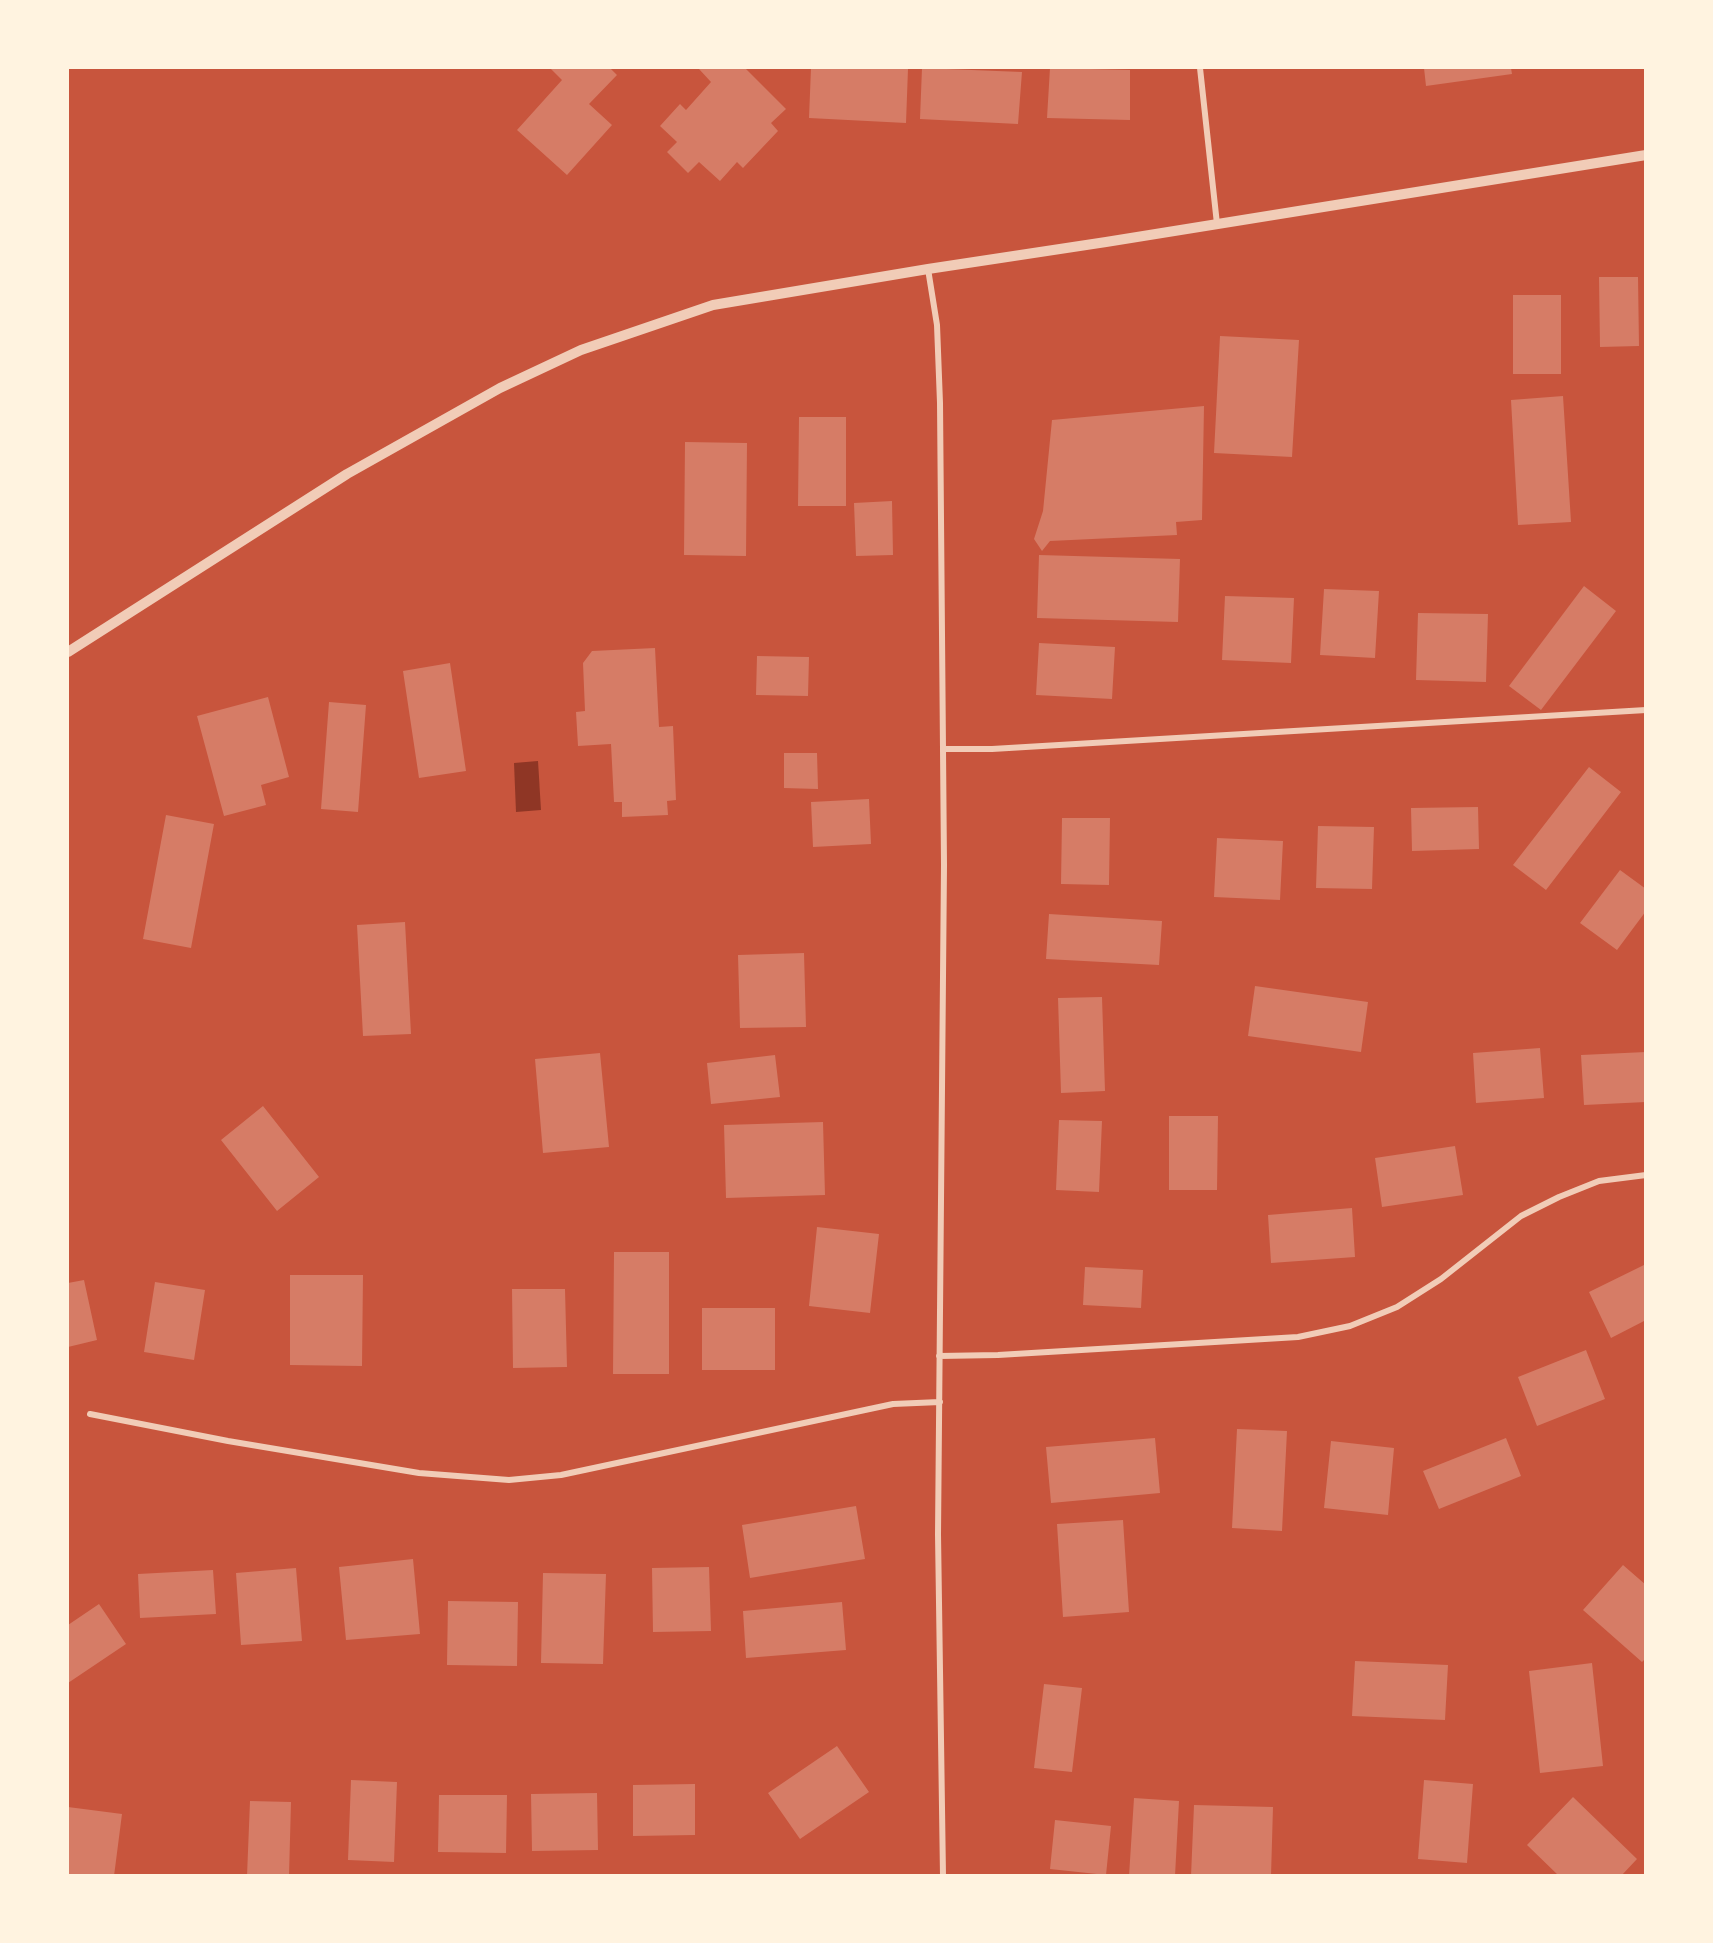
<!DOCTYPE html>
<style>
body{margin:0}
#map{position:relative;width:1713px;height:1943px;overflow:hidden;background:#c8553d;font-family:"Exo 2",sans-serif}
canvas{display:block}
.frame{position:absolute;inset:0;border:69px solid #fff3e0;pointer-events:none}
</style>
<div id="map">
<canvas width="1713" height="1943"></canvas>
<div class="frame"></div>
</div>
<script>
const ctx = document.querySelector('canvas').getContext('2d');
ctx.lineJoin = 'round';
function fill(path, color) { ctx.fillStyle = color; ctx.fill(path, 'evenodd'); }
const poly = rows => new Path2D(rows.map(r => 'M' + r).join(''));
function stroke(path, color, width, dash) { ctx.strokeStyle = color; ctx.lineWidth = width; ctx.lineCap = dash ? 'butt' : 'round'; ctx.setLineDash(dash || []); ctx.stroke(path); }
fill(poly([
 [538,761,541,810,516,812,514,763]
]), '#8f3625');
fill(poly([
 [550,68,610,68,617,75,589,104,612,125,567,175,517,130,562,80],
 [701,68,745,68,786,109,771,123,778,131,743,168,737,162,720,181,699,162,688,173,667,152,677,142,660,126,680,104,686,110,711,82,699,69],
 [811,68,908,69,906,123,809,118],
 [922,68,1022,72,1018,124,920,119],
 [1050,68,1130,70,1130,120,1047,118],
 [1424,68,1511,68,1512,74,1426,86],
 [1599,277,1638,277,1639,346,1600,347],
 [1513,295,1561,295,1561,374,1513,374],
 [1220,336,1299,340,1292,457,1214,453],
 [1563,396,1571,522,1518,525,1511,400],
 [1204,406,1202,520,1176,522,1177,535,1050,541,1042,551,1034,539,1043,511,1052,420],
 [799,417,846,417,846,506,798,506],
 [685,442,747,443,746,556,684,555],
 [892,501,893,555,856,556,854,503],
 [1039,555,1180,559,1178,622,1037,618],
 [1584,586,1616,611,1541,710,1509,686],
 [1324,589,1379,591,1375,658,1320,655],
 [1225,596,1294,598,1291,663,1222,660],
 [1418,613,1488,614,1486,682,1416,680],
 [1039,643,1115,647,1112,699,1036,695],
 [655,648,659,727,673,726,676,800,667,801,668,815,622,817,622,802,614,802,611,744,578,746,576,712,585,711,583,663,592,651],
 [757,656,809,657,808,696,756,695],
 [450,663,466,771,419,778,403,671],
 [268,697,289,777,261,785,266,805,224,816,197,716],
 [329,702,366,705,358,812,321,809],
 [784,753,817,753,818,789,784,788],
 [1589,767,1621,792,1546,890,1513,865],
 [869,799,871,844,813,847,811,802],
 [1478,807,1479,849,1412,851,1411,808],
 [166,815,214,824,191,948,143,939],
 [1062,818,1110,818,1109,885,1061,884],
 [1318,826,1374,827,1372,889,1316,888],
 [1217,838,1283,841,1280,900,1214,897],
 [1620,870,1646,889,1646,911,1617,950,1580,923],
 [1049,914,1162,921,1159,965,1046,959],
 [405,922,411,1034,363,1036,357,925],
 [804,953,806,1027,740,1028,738,955],
 [1255,986,1368,1002,1361,1052,1248,1036],
 [1102,997,1105,1091,1061,1093,1058,998],
 [1540,1048,1544,1098,1476,1103,1473,1053],
 [1646,1052,1646,1102,1584,1105,1581,1055],
 [600,1053,609,1147,543,1153,535,1059],
 [775,1055,780,1097,711,1104,707,1063],
 [263,1106,319,1177,277,1211,221,1140],
 [1169,1116,1218,1116,1217,1190,1169,1190],
 [1059,1120,1102,1121,1099,1192,1056,1190],
 [823,1122,825,1195,726,1198,724,1125],
 [1455,1146,1463,1195,1382,1207,1375,1158],
 [1352,1208,1355,1257,1271,1263,1268,1215],
 [817,1227,879,1234,870,1313,809,1306],
 [614,1252,669,1252,669,1374,613,1374],
 [1646,1264,1646,1320,1611,1338,1589,1292],
 [1085,1267,1143,1270,1141,1308,1083,1305],
 [290,1275,363,1275,362,1366,290,1365],
 [84,1280,97,1340,68,1347,68,1283],
 [155,1282,205,1290,194,1360,144,1352],
 [512,1289,565,1289,567,1367,513,1368],
 [702,1308,775,1308,775,1370,702,1370],
 [1586,1350,1605,1399,1537,1426,1518,1377],
 [1237,1429,1287,1431,1282,1531,1232,1528],
 [1155,1438,1160,1493,1051,1503,1046,1447],
 [1506,1438,1521,1476,1439,1509,1423,1471],
 [1331,1441,1394,1448,1388,1515,1324,1508],
 [856,1506,865,1559,750,1578,742,1525],
 [1123,1520,1129,1612,1063,1617,1057,1524],
 [413,1559,420,1634,346,1640,339,1567],
 [1623,1565,1646,1585,1646,1658,1642,1662,1583,1610],
 [709,1567,711,1631,653,1632,652,1568],
 [296,1568,302,1641,241,1645,236,1573],
 [213,1570,216,1614,140,1618,138,1574],
 [543,1573,606,1574,603,1664,541,1663],
 [448,1601,518,1602,517,1666,447,1665],
 [842,1602,846,1650,746,1658,743,1611],
 [99,1604,126,1644,68,1683,68,1625],
 [1355,1661,1448,1665,1445,1720,1352,1716],
 [1592,1663,1603,1766,1540,1773,1529,1671],
 [1044,1684,1082,1688,1072,1772,1034,1768],
 [837,1746,869,1792,800,1839,768,1793],
 [351,1780,397,1782,394,1862,348,1860],
 [1424,1780,1473,1784,1467,1863,1418,1859],
 [695,1784,695,1835,633,1836,633,1785],
 [597,1793,598,1850,532,1851,531,1794],
 [439,1795,507,1795,506,1853,438,1852],
 [1573,1797,1637,1859,1621,1876,1559,1876,1527,1845],
 [1134,1798,1179,1801,1175,1876,1129,1876],
 [250,1801,291,1802,289,1876,247,1876],
 [1194,1805,1273,1807,1271,1876,1191,1876],
 [68,1807,122,1814,114,1876,68,1876],
 [1055,1820,1111,1826,1106,1875,1050,1869]
]), '#d67c66');
stroke(poly([
 [1200,68,1217,224],
 [928,269,937,325,940,403,944,865,938,1534,943,1876],
 [943,749,992,749,1646,710],
 [939,1356,998,1355,1298,1337,1350,1326,1397,1307,1441,1279,1521,1216,1559,1197,1599,1181,1646,1175],
 [90,1414,228,1441,419,1473,509,1480,561,1475,893,1404,940,1402]
]), '#f1ccb7', 6);
stroke(poly([
 [68,652,347,474,500,388,581,350,713,305,928,269,1106,242,1646,155]
]), '#f1ccb7', 10);
</script>
